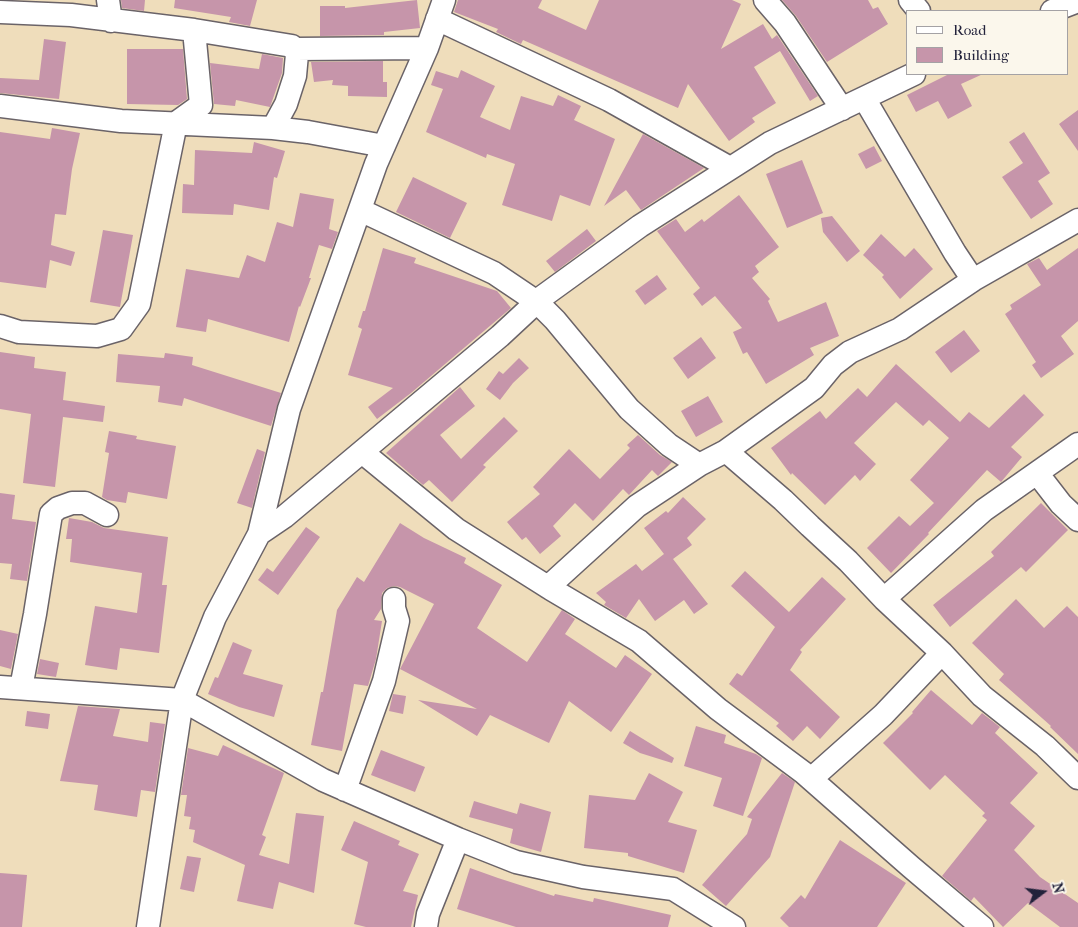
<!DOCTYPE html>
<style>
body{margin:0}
#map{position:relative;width:1078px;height:927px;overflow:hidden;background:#efddbb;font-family:"IM FELL French Canon",serif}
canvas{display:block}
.legend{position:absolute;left:906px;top:10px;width:162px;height:65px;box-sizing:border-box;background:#fbf7ec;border:1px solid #a4a2a5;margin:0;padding:6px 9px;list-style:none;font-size:15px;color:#22223b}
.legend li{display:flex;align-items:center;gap:10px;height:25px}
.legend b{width:25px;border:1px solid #a4a2a5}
.north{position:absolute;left:1018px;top:867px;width:50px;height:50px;-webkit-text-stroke:4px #fbf7ec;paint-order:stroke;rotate:75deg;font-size:14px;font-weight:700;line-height:20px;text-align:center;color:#22223b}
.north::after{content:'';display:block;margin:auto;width:18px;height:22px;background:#22223b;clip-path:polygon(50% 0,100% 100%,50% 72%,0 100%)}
</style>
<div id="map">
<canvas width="1078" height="927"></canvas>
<ul class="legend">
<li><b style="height:6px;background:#fff"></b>Road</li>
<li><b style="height:14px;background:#c695aa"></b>Building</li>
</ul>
<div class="north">N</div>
</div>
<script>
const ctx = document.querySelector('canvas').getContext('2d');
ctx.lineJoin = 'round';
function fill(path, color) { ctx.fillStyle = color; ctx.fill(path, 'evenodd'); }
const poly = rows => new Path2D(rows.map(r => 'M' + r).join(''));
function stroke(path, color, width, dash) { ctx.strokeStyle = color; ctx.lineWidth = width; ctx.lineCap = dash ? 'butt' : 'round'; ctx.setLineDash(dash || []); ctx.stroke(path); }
fill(poly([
 [121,0,145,0,144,11,122,8],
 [175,0,257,0,250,26,229,22,231,17,174,8],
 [417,0,420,28,384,32,384,35,320,36,320,6,345,6,345,8],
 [458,0,542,0,538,8,586,30,599,0,732,0,741,4,721,49,763,24,772,39,777,35,818,96,810,101,780,51,754,67,776,103,752,118,755,122,729,141,688,84,678,108,523,40,521,44,496,32,498,29,454,12],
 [782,0,868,0,873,9,878,7,888,24,827,62,796,16],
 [44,39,66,42,59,99,0,93,0,78,39,80],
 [127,49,183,49,187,99,178,105,127,104],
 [262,54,283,58,282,73,270,107,236,100,235,106,214,104,210,63,259,69],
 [383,61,383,82,387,82,387,97,348,96,348,86,332,85,333,80,314,82,311,62],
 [461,70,495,86,480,117,510,130,521,96,553,106,558,95,581,106,574,120,615,139,590,206,560,195,552,221,502,205,515,164,487,154,486,158,426,132,443,89,431,85,436,71,458,78],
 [949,74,983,74,961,84,972,106,948,119,938,101,916,112,907,95],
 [1078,110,1078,151,1059,124],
 [52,128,80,133,72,169,66,215,55,214,51,245,75,252,71,266,50,260,46,288,0,282,0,132,50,139],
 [1024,132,1050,173,1038,181,1053,204,1031,219,1002,177,1023,163,1009,142],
 [643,134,704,168,641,210,626,190,604,206],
 [254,142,285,151,277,178,274,177,269,210,234,204,233,215,182,213,183,184,194,185,195,150,252,153],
 [874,146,882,161,866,169,858,154],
 [802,160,823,213,787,228,766,174],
 [413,177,467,203,450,238,396,212],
 [300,193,334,199,329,229,338,232,332,249,319,245,309,278,311,278,300,307,299,306,289,342,208,319,206,332,176,327,186,269,239,278,247,255,265,262,277,222,293,227],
 [739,195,779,247,755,266,759,272,752,278,770,299,768,301,778,322,826,302,839,336,810,348,814,355,766,384,747,352,743,354,733,332,742,328,715,296,702,306,693,294,700,288,657,231,676,219,685,232,702,219,704,222],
 [832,216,860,251,847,262,823,232,821,218],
 [587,229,596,241,555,272,546,261],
 [103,230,133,235,120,307,90,302],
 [881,234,905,257,914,248,933,269,900,299,882,277,884,275,863,255],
 [383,248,416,258,414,263,497,291,511,308,411,393,377,419,368,407,393,388,348,375,362,329,358,327,363,311,365,311],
 [1078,248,1078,321,1061,336,1074,354,1041,378,1032,365,1036,362,1005,314,1012,309,1010,305,1041,285,1027,264,1039,258,1047,270],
 [657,275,667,289,645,305,635,291],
 [964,330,980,351,951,373,935,352],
 [701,337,716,358,688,379,673,358],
 [0,352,35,357,34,368,66,372,63,400,105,406,103,422,63,417,55,487,23,483,31,414,0,409],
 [165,353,193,357,192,365,281,393,271,426,184,398,182,406,158,402,160,386,116,382,118,354,164,358],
 [519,358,529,368,513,383,500,400,486,389,499,371,503,374],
 [896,364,960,422,969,412,989,428,1024,394,1044,415,1011,447,1022,457,1001,482,987,470,928,533,929,534,891,573,867,548,899,516,910,526,934,503,910,480,949,438,929,420,923,426,896,402,854,443,876,464,860,481,855,475,825,505,792,473,791,475,771,448,820,411,826,419,858,388,867,397],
 [460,387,475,406,440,435,461,459,504,417,518,431,483,465,486,467,452,502,429,480,423,485,386,453],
 [708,396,723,422,696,437,681,411],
 [109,431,137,436,136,439,176,446,167,499,128,492,126,503,107,500,102,497,109,453,105,452],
 [638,435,660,455,672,462,658,476,652,470,629,495,623,489,593,521,575,503,553,526,561,536,540,554,526,537,522,540,507,522,540,494,533,487,569,449,600,479,630,448,627,445],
 [257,449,265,452,252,508,237,503],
 [0,493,15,495,12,519,36,522,27,581,10,579,12,564,0,563],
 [683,497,706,519,687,538,692,545,673,559,708,604,694,614,684,600,655,621,639,599,626,618,604,605,606,602,596,593,636,564,642,571,664,554,644,528,666,511,668,513],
 [1041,503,1068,530,1026,572,1021,567,950,627,933,605,994,556,991,552],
 [69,518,92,522,104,528,168,537,162,585,167,585,159,653,120,648,117,670,85,665,95,606,137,613,142,573,70,562,72,539,66,539],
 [400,523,424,538,466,558,464,563,502,585,477,628,527,662,562,610,575,619,565,634,616,668,625,655,652,674,611,732,569,701,549,743,490,715,477,736,418,700,477,709,400,669,434,604,400,587,394,586,387,588,382,593,381,609,374,620,382,621,376,659,368,686,354,684,342,751,311,745,321,692,323,692,337,610,357,577,364,582],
 [306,527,320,537,278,595,258,580,267,568,273,572],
 [745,571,789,612,822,577,846,599,800,650,802,652,790,670,840,717,820,739,807,726,793,741,776,726,779,723,729,684,737,673,742,676,775,627,731,586],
 [1016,599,1044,628,1067,606,1078,617,1078,754,1050,727,1051,726,999,680,1004,674,972,643],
 [0,630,18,634,11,669,0,666],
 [233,642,252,650,243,674,283,685,274,717,239,707,208,694,215,677,218,678],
 [40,659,59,663,56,677,37,674],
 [931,690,972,725,982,713,1000,727,995,733,1038,773,1010,803,1035,826,1014,850,1040,877,1078,903,1078,927,1060,927,1028,903,1003,927,974,897,971,901,942,876,987,820,982,816,985,813,945,775,930,790,883,743,913,713,912,712],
 [393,694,406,696,403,714,389,711],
 [78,706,120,709,113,736,148,742,150,722,165,724,155,792,141,790,137,817,94,810,98,785,60,781],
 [27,711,50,714,48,729,25,726],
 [696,726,726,735,724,743,756,754,762,758,743,816,713,806,722,778,684,766],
 [630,731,674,758,672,763,640,753,623,743],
 [223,745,284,773,262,835,266,837,259,855,289,864,296,813,324,816,314,893,279,882,273,909,237,901,245,865,193,842,195,830,189,829,191,817,184,816,187,795,181,795,188,748,218,756],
 [381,750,425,767,415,792,371,775],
 [649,773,683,792,668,822,697,830,684,873,628,856,628,853,584,848,589,795,635,800],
 [782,773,795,782,770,857,726,906,702,885,747,834,752,819,747,817],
 [474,801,517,814,520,803,551,812,541,852,510,843,513,829,469,817],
 [354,821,400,841,398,845,419,854,403,891,418,895,411,927,366,927,354,924,368,862,341,850],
 [840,840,906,883,877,927,789,927,780,918,801,895,805,899],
 [187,856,201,858,194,892,180,889],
 [470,868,498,878,554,896,555,894,593,902,594,898,671,915,668,927,516,927,457,909],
 [0,873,27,875,22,927,0,927]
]), '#c695aa');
const minor = poly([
 [108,0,111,21],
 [765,0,785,23,842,109],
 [910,0,919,11],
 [1052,11,1078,1],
 [0,12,71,15,194,30,292,46,297,54,295,76,286,104,273,128,308,132,384,146],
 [437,19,609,100,730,168],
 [295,49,427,48],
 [864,98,955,253,973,280],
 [0,106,121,121,273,128],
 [360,210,494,273,537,302,555,320,629,409,669,445,699,465],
 [0,326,19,332,97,336,121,329,139,304,176,123,201,105,194,30],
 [726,451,783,500,810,526,848,561,884,599,942,653,982,696,1045,746,1078,778],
 [362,452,456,529,551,589,639,641,718,709,804,773,911,867,982,927],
 [1037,473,1061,504,1078,520],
 [259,534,284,517,500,336,542,297,640,226,770,143,914,74],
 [548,587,637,506,699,465,726,451,814,388,833,365,850,352,900,329,973,280,1078,220],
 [884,599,984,510,1078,444],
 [0,687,182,700,323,780,458,839,516,862,583,877,673,889,734,927],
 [21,688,35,614,51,514,58,508,72,503,85,503,107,515],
 [811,779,883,715,942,653],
 [345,790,384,681,398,621,394,608,394,599],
 [148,927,182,700,215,617,259,534,289,409,376,164,427,48,444,0],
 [426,927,428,914,458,839]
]);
stroke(minor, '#6a6368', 25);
stroke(minor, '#fff', 22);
</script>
